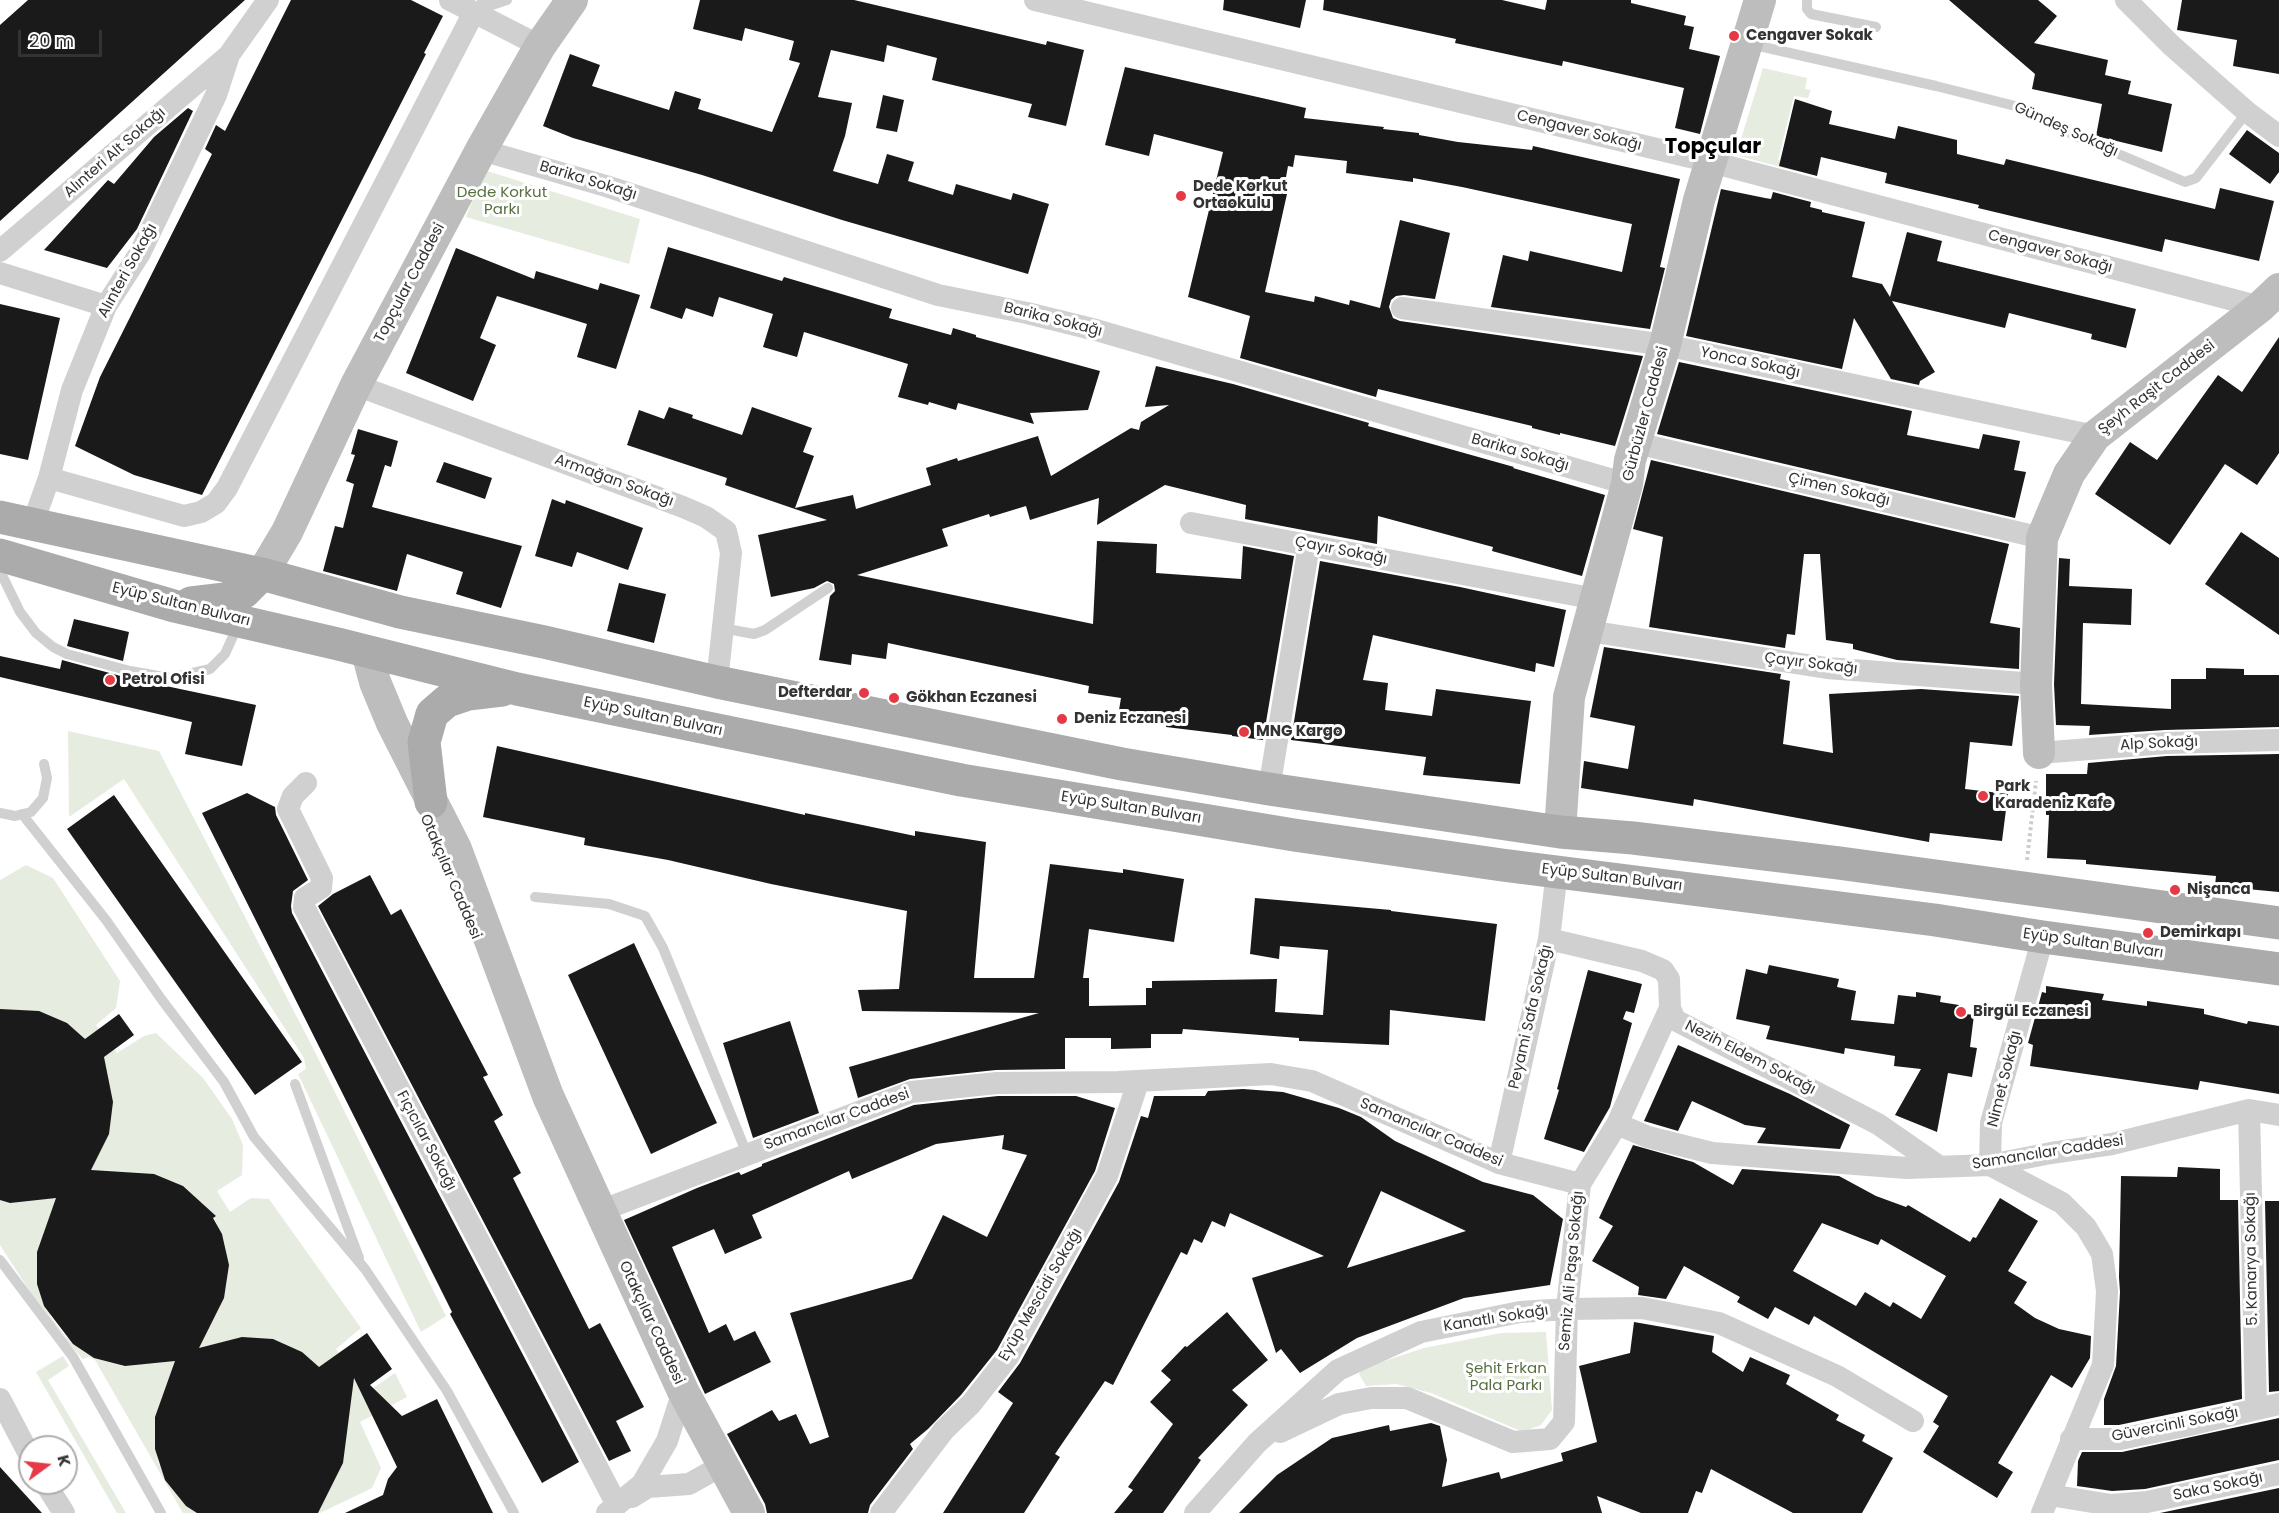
<!DOCTYPE html>
<meta charset="utf-8">
<style>
body{margin:0}
#map{position:relative;width:2279px;height:1513px;overflow:hidden;background:#fff;font-family:Poppins,sans-serif}
canvas{display:block}
.north{position:absolute;left:18px;top:1435px;width:60px;height:60px;box-sizing:border-box;background:#fff;border:2px solid #adadad;border-radius:50%;rotate:75deg;font-size:16px;font-weight:700;line-height:24px;text-align:center;color:#333}
.north::after{content:'';display:block;margin:auto;width:21px;height:27px;background:#e63946;clip-path:polygon(50% 0,100% 100%,50% 72%,0 100%)}
.scale{position:absolute;left:18px;top:30px;width:84px;height:27px;box-sizing:border-box;border:3px solid #333;border-top:0;padding-left:8px;font-size:18px;line-height:21px;white-space:nowrap;color:#333;-webkit-text-stroke:4px #fff;paint-order:stroke}
</style>
<div id="map">
<canvas width="2279" height="1513"></canvas>
<div class="north">K</div>
<div class="scale">20 m</div>
</div>
<script>
const ctx = document.querySelector('canvas').getContext('2d');
ctx.lineJoin = 'round';
function fill(path, color) { ctx.fillStyle = color; ctx.fill(path, 'evenodd'); }
const poly = rows => new Path2D(rows.map(r => 'M' + r).join(''));
function stroke(path, color, width, dash) { ctx.strokeStyle = color; ctx.lineWidth = width; ctx.lineCap = dash ? 'butt' : 'round'; ctx.setLineDash(dash || []); ctx.stroke(path); }
function write(font, color, halo, rows, align = 'center') {
  ctx.font = font + ' Poppins,sans-serif'; ctx.lineWidth = 6; ctx.setLineDash([]); ctx.textBaseline = 'middle'; ctx.strokeStyle = halo; ctx.fillStyle = color; for (const [text, x, y, turn = 0] of rows) {
    ctx.save(); ctx.translate(x, y); ctx.rotate((+turn || 0) * Math.PI / 180); ctx.textAlign = isNaN(turn) ? turn : align; if (halo) ctx.strokeText(text, 0, 0); ctx.fillText(text, 0, 0); ctx.restore();
  }
}
fill(poly([
 [1763,68,1807,78,1805,89,1811,90,1808,98,1794,96,1778,160,1797,166,1795,171,1736,155],
 [484,170,640,219,629,264,466,217],
 [68,731,159,751,314,1050,446,1316,421,1332,298,1074,306,1069,304,1058,124,779,69,817],
 [26,865,53,878,120,981,116,1008,96,1025,117,1053,144,1036,156,1033,203,1078,232,1119,243,1145,242,1175,217,1191,230,1212,251,1198,269,1199,361,1328,336,1349,366,1393,395,1373,407,1397,360,1422,381,1468,372,1488,320,1513,303,1513,156,1416,155,1439,158,1462,168,1483,182,1501,197,1513,183,1513,95,1360,89,1357,83,1359,52,1326,0,1245,0,880],
 [201,1202,215,1220,224,1241,228,1264,226,1287,219,1309,207,1329,83,1350,65,1336,51,1317,41,1296],
 [1546,1332,1552,1410,1541,1425,1523,1432,1431,1393,1396,1384,1366,1386,1359,1374,1363,1368,1424,1348,1501,1333],
 [63,1356,69,1366,48,1380,126,1513,117,1513,36,1372]
]), '#e6ecdf');
fill(poly([
 [28,0,245,0,0,221,0,25],
 [291,0,411,0,443,16,424,53,426,54,202,495,134,475,75,446,100,377,212,154,205,149,216,125,225,131],
 [700,0,854,0,1046,45,1047,41,1084,50,1066,126,1028,117,1032,104,932,80,937,58,887,45,884,62,831,50,818,97,852,103,845,136,833,171,878,184,887,154,914,162,908,181,953,195,956,184,1011,200,1013,193,1049,204,1028,274,842,220,702,175,573,138,543,126,570,54,600,65,592,86,669,110,675,91,701,99,698,109,772,132,800,63,789,60,794,41,745,28,742,41,693,29],
 [1224,0,1306,0,1300,28,1223,10],
 [1324,0,1502,0,1545,10,1547,0,1631,0,1631,3,1686,16,1684,25,1694,27,1689,49,1720,56,1700,134,1675,128,1684,88,1563,61,1562,66,1455,43,1456,39,1323,10],
 [1949,0,2038,0,2057,16,2034,43,2108,60,2105,75,2131,81,2128,94,2172,104,2162,152,2096,136,2102,104,2032,89,2035,74],
 [2182,0,2279,0,2279,74,2233,66,2237,40,2177,30],
 [1125,67,1306,108,1304,118,1384,127,1383,129,1419,133,1419,135,1458,142,1532,150,1533,146,1680,179,1660,267,1665,268,1650,329,1491,307,1503,255,1528,261,1530,251,1622,272,1632,224,1462,187,1413,178,1413,182,1346,173,1347,161,1295,155,1293,167,1288,166,1283,194,1287,194,1265,292,1314,302,1315,296,1349,305,1350,300,1380,308,1400,220,1450,233,1435,299,1404,295,1396,296,1391,300,1389,307,1393,318,1400,321,1643,356,1615,446,1560,433,1560,435,1532,428,1532,426,1378,389,1376,397,1240,358,1250,316,1188,297,1223,152,1154,134,1149,156,1105,145],
 [883,95,904,100,897,132,876,128],
 [1795,99,1832,111,1829,124,1895,139,1898,126,1957,140,1957,154,2004,165,2006,159,2215,209,2220,188,2274,201,2259,261,2165,239,2162,252,1978,208,1979,205,1885,183,1887,173,1821,157,1817,176,1779,166],
 [188,108,193,111,137,229,107,268,44,250,108,180,114,184,154,137],
 [2247,130,2279,153,2279,172,2270,184,2229,154],
 [1721,189,1765,198,1771,199,1773,192,1811,202,1810,207,1822,210,1822,212,1865,222,1852,277,1882,284,1890,297,1907,232,1942,241,1937,261,2136,309,2126,348,2091,339,2092,334,2009,313,2005,328,1892,301,1935,372,1920,381,1919,385,1891,379,1854,318,1842,369,1686,336],
 [668,247,782,281,784,277,892,309,889,318,951,335,953,328,976,335,976,337,1100,371,1088,410,1030,413,1034,424,958,403,956,410,929,402,928,405,898,397,908,364,804,332,797,357,763,347,773,314,719,297,713,317,686,308,682,319,650,308],
 [456,248,534,279,536,271,598,290,600,283,640,295,616,369,577,357,587,324,497,296,480,338,496,345,473,401,406,373],
 [0,304,60,318,28,460,0,454],
 [2279,337,2279,453,2257,485,2225,464,2170,545,2095,494,2130,442,2157,460,2218,375,2242,392],
 [1679,362,1912,411,1907,435,1979,449,1983,434,2020,441,2014,470,2026,472,2015,518,1657,434],
 [1156,366,1233,384,1369,423,1368,426,1514,467,1513,468,1605,495,1582,576,1492,551,1493,547,1378,516,1377,544,1245,519,1246,505,1165,485,1097,525,1099,498,1030,520,1026,506,990,517,989,514,942,529,948,546,857,575,1093,624,1097,541,1157,544,1156,573,1241,579,1243,546,1294,556,1263,740,1232,736,1232,735,1166,727,1167,719,1119,710,1121,698,1088,693,1089,686,888,643,886,659,852,654,851,665,819,660,830,596,835,591,834,584,827,581,814,588,771,597,758,535,827,520,725,485,727,478,627,445,639,410,664,419,669,407,693,415,692,418,742,435,752,407,812,428,803,452,814,456,795,508,853,495,856,509,931,485,926,468,957,458,958,461,1038,436,1051,476,1131,428,1139,430,1141,422,1169,405,1145,407],
 [358,429,398,441,391,467,385,465,372,507,522,546,501,608,456,594,463,572,407,554,397,591,323,571,335,526,343,528,354,484,346,481,355,455,351,454],
 [1651,460,2009,544,1990,623,2020,628,2019,669,1897,660,1853,649,1853,644,1826,640,1820,554,1804,554,1795,635,1787,634,1785,648,1649,627,1663,537,1633,529],
 [444,462,492,478,485,499,436,482],
 [552,499,565,504,566,500,643,528,628,570,577,552,572,567,535,556],
 [2241,532,2279,558,2279,635,2205,584],
 [2059,558,2070,559,2069,586,2132,589,2131,625,2083,623,2081,704,2171,709,2171,679,2206,679,2206,668,2244,669,2244,675,2279,675,2279,727,2165,730,2089,735,2090,726,2056,725,2054,684],
 [1320,561,1460,587,1566,610,1554,667,1536,663,1535,672,1373,635,1363,680,1388,683,1385,710,1432,716,1436,689,1531,701,1520,784,1423,775,1426,757,1291,740],
 [619,583,666,594,654,643,607,631],
 [74,619,129,632,123,661,67,646],
 [1604,647,1781,674,1780,679,1790,681,1783,744,1833,753,1829,694,1921,689,2019,696,2012,746,1970,742,1965,789,2008,794,2002,841,1930,833,1929,842,1694,799,1693,806,1581,788,1584,761,1628,769,1635,726,1590,717],
 [0,656,60,669,62,660,128,678,256,705,242,766,185,754,192,722,0,677],
 [497,746,805,815,805,813,915,836,915,831,986,842,974,978,1034,978,1050,864,1123,873,1123,869,1184,879,1174,942,1089,929,1083,978,1089,978,1089,1006,1146,1005,1146,988,1152,988,1152,981,1277,979,1275,1012,1323,1015,1328,950,1280,946,1279,959,1250,954,1255,898,1391,910,1391,911,1497,924,1485,1021,1390,1010,1389,1045,1299,1041,1299,1038,1183,1029,1182,1034,1151,1034,1151,1048,1111,1049,1111,1038,1065,1038,1065,1069,996,1070,910,1079,858,1098,849,1067,1039,1013,862,1011,858,990,899,989,907,911,771,884,668,860,584,845,585,838,483,817],
 [2279,754,2279,892,2215,886,2216,876,2086,864,2086,860,2047,858,2049,815,2046,815,2046,774,2087,774,2088,763,2167,756],
 [247,793,275,807,276,815,308,880,293,891,291,906,292,913,579,1462,542,1483,450,1314,452,1312,436,1280,202,813],
 [114,795,302,1062,255,1095,67,829],
 [370,875,391,915,401,909,488,1075,483,1077,503,1115,494,1121,521,1173,513,1178,589,1329,600,1323,644,1407,616,1421,631,1451,609,1461,318,906,333,894],
 [634,943,717,1123,651,1154,568,975],
 [1769,965,1839,979,1837,987,1856,991,1851,1020,1894,1024,1898,995,1916,997,1916,992,1941,996,1940,1002,1959,1005,1958,1013,1974,1015,1970,1047,1977,1048,1972,1077,1948,1073,1937,1132,1895,1115,1921,1069,1894,1066,1895,1056,1845,1048,1844,1054,1766,1039,1770,1026,1736,1019,1746,969,1767,974],
 [1588,970,1642,984,1634,1013,1626,1011,1623,1019,1632,1023,1610,1107,1584,1152,1544,1139,1559,1090,1557,1089],
 [2046,986,2104,994,2102,1000,2147,1006,2147,1001,2204,1009,2204,1014,2247,1024,2248,1021,2279,1026,2279,1094,2200,1081,2198,1090,2030,1066,2033,1045,2028,1043,2042,992,2046,993],
 [0,1009,39,1011,67,1023,85,1039,119,1014,134,1035,104,1057,113,1102,109,1134,91,1170,154,1174,183,1186,216,1216,213,1218,222,1234,229,1265,224,1298,199,1348,242,1337,273,1339,302,1352,319,1367,367,1333,392,1369,370,1385,402,1416,437,1399,493,1513,345,1513,383,1495,388,1479,397,1467,354,1378,343,1463,318,1513,197,1513,186,1506,165,1480,155,1449,155,1417,175,1361,125,1366,94,1358,73,1344,44,1306,37,1284,37,1252,56,1198,10,1203,0,1200],
 [790,1021,819,1113,753,1138,723,1043],
 [1678,1045,1790,1094,1850,1125,1840,1149,1757,1143,1766,1128,1745,1125,1692,1101,1678,1131,1644,1121],
 [1243,1089,1283,1092,1339,1108,1361,1117,1395,1141,1483,1182,1533,1195,1563,1219,1550,1285,1464,1298,1357,1338,1300,1373,1281,1349,1276,1353,1252,1278,1324,1256,1230,1213,1225,1227,1212,1221,1202,1243,1194,1239,1187,1255,1181,1252,1113,1385,1105,1381,1055,1454,1060,1457,1024,1513,943,1513,1013,1403,998,1392,1020,1363,1119,1182,1141,1116,1148,1118,1154,1096,1205,1096,1208,1091],
 [1381,1191,1466,1231,1347,1268],
 [998,1096,1076,1096,1115,1108,1095,1171,997,1350,961,1395,928,1429,910,1444,913,1449,870,1505,868,1513,767,1513,765,1504,727,1434,772,1410,779,1421,796,1414,810,1444,829,1437,790,1313,912,1279,943,1215,987,1237,1027,1155,1002,1149,1004,1135,936,1144,852,1179,849,1171,752,1215,762,1238,725,1254,714,1229,672,1247,709,1333,726,1324,734,1341,755,1331,771,1362,705,1394,624,1220,697,1188,739,1172,741,1175,762,1166,762,1164,914,1105],
 [1633,1145,1693,1162,1733,1185,1742,1169,1839,1176,1876,1196,1906,1207,1908,1205,1970,1242,1973,1237,1976,1238,2000,1198,2038,1221,2008,1271,2027,1282,2014,1303,2035,1318,2059,1329,2091,1336,2090,1358,2072,1388,2051,1375,1998,1463,2013,1472,1997,1498,1923,1452,1939,1426,1933,1422,1948,1396,1814,1316,1809,1325,1775,1307,1768,1319,1737,1302,1740,1297,1684,1266,1666,1299,1638,1295,1639,1287,1592,1261,1613,1226,1599,1218],
 [1822,1223,1878,1245,1881,1239,1946,1276,1921,1319,1893,1302,1890,1307,1865,1292,1856,1306,1793,1271],
 [2178,1167,2220,1169,2220,1200,2238,1200,2242,1399,2119,1425,2104,1425,2104,1399,2116,1366,2120,1292,2119,1277,2121,1176,2177,1177],
 [2265,1201,2279,1201,2279,1391,2269,1392],
 [1227,1312,1268,1360,1232,1390,1248,1405,1198,1458,1201,1460,1163,1513,1114,1513,1133,1490,1128,1487,1173,1424,1150,1402,1171,1380,1161,1371,1185,1346,1187,1347],
 [1634,1322,1714,1336,1712,1352,1743,1372,1750,1357,1790,1375,1786,1384,1839,1415,1836,1420,1865,1435,1862,1441,1893,1458,1862,1513,1793,1513,1711,1469,1702,1493,1696,1491,1688,1513,1641,1513,1597,1496,1602,1513,1239,1513,1277,1475,1332,1438,1389,1425,1390,1431,1431,1423,1440,1426,1447,1460,1442,1487,1499,1472,1501,1479,1563,1461,1561,1453,1597,1442,1579,1366,1630,1353],
 [2279,1418,2279,1460,2145,1489,2112,1491,2077,1486,2078,1461,2082,1452,2122,1452],
 [0,1467,42,1513,0,1513],
 [2279,1488,2279,1513,2160,1513]
]), '#1a1a1a');
stroke(poly([
 [2027,860,2036,781]
]), '#cdcdcd', 4, [3, 3]);
stroke(poly([
 [482,0,492,5,507,0],
 [1807,0,1807,9,1811,14,1876,27],
 [1750,44,1936,86,2023,108,2078,137,2185,182,2196,178,2247,112],
 [0,571,20,612,36,633,53,647,67,654,130,671,170,678,210,669,225,654,238,625],
 [722,628,754,634,765,630,828,588],
 [0,813,15,816,31,812,43,798,47,778,44,764],
 [22,814,106,920,162,1000,224,1082,254,1137,365,1269,447,1391,514,1513],
 [535,897,609,904,645,916,663,948,747,1154],
 [295,1084,359,1258],
 [0,1260,73,1357,161,1513]
]), '#d0d0d0', 10);
stroke(poly([
 [450,0,540,46],
 [1035,0,1711,162,2260,307],
 [2126,0,2171,45,2247,112,2279,136],
 [481,150,606,186,938,295,1027,313,1096,330,1627,484],
 [0,251,228,56],
 [0,273,106,306],
 [1402,308,1665,345,2095,436],
 [356,385,683,507,706,517,726,531,731,553,717,682],
 [1636,443,2042,538],
 [49,478,184,516,201,512,216,503,227,488,474,12],
 [33,523,49,478,72,390,106,306,140,253,216,95,229,55,268,0],
 [1191,523,1596,599],
 [1588,631,1827,668,2036,684],
 [2039,753,2166,743,2279,740],
 [306,783,293,796,288,809,322,878,321,888,305,898,304,907,617,1505],
 [1269,789,1309,545],
 [1549,939,1642,961,1663,970,1669,979,1670,1008,1675,1020,1878,1124,1940,1167],
 [2249,1110,2256,1408],
 [1617,1124,1670,1008],
 [1499,1163,1549,939,1557,871],
 [600,1211,911,1092,997,1083,1118,1082,1271,1074,1312,1081,1499,1163,1580,1184,1617,1124,1648,1137,1712,1153,1907,1168,1990,1165,2051,1153,2112,1144,2249,1110,2279,1115],
 [0,1399,30,1456],
 [1280,1432,1339,1404,1371,1398,1407,1398,1513,1442,1550,1439,1564,1422,1567,1309,1580,1184],
 [2071,1439,2120,1439,2189,1425,2279,1404],
 [45,1483,64,1513],
 [2050,1495,2111,1505,2147,1502,2279,1474],
 [632,1497,648,1487,689,1484,723,1465],
 [607,1513,642,1484,667,1441,683,1391],
 [881,1513,944,1430,971,1404,1008,1357,1107,1176,1138,1082],
 [1195,1513,1257,1443,1338,1370,1421,1332,1520,1312,1567,1309,1642,1308,1719,1323,1837,1376,1913,1421],
 [2042,1513,2103,1365,2107,1291,2102,1254,2086,1227,2062,1203,1990,1165,1991,1123,2043,937]
]), '#d0d0d0', 22);
stroke(poly([
 [262,574,287,532,356,385,481,150,540,46,572,0],
 [367,652,375,682,392,723,456,849,548,1096,683,1391,749,1513],
 [2039,753,2036,684,2042,538,2069,474,2095,436,2260,307,2279,289],
 [1560,832,1569,697,1627,484,1630,460,1665,345,1699,200,1760,0]
]), '#bdbdbd', 32);
stroke(poly([
 [0,517,262,574,400,612,544,642,717,682,1122,764,1269,789,1560,832,1633,838,1839,863,2279,923],
 [0,555,174,606,338,644,517,689,961,780,1294,835,1502,865,1935,920,2043,937,2279,969],
 [191,603,225,599,244,592,262,574],
 [431,802,424,742,432,714,447,701,468,694,502,690]
]), '#ababab', 33);
for (const [x, y, r, color] of [
 [1734,36,6,"#e63946"],
 [1181,196,6,"#e63946"],
 [110,680,6,"#e63946"],
 [864,693,6,"#e63946"],
 [894,698,6,"#e63946"],
 [1062,719,6,"#e63946"],
 [1244,732,6,"#e63946"],
 [1983,796,6,"#e63946"],
 [2175,890,6,"#e63946"],
 [2148,933,6,"#e63946"],
 [1961,1012,6,"#e63946"]
]) { const dot = new Path2D(); dot.arc(x, y, r, 0, 2 * Math.PI); ctx.fillStyle = color; ctx.fill(dot); stroke(dot, '#fff', 2); }
write('bold 15px', '#333', '#fff', [
 ["Cengaver Sokak",1746,36],
 ["Dede Korkut",1193,187],
 ["Ortaokulu",1193,204],
 ["Petrol Ofisi",122,680],
 ["Defterdar",852,693,"right"],
 ["Gökhan Eczanesi",906,698],
 ["Deniz Eczanesi",1074,719],
 ["MNG Kargo",1256,732],
 ["Park",1995,787],
 ["Karadeniz Kafe",1995,804],
 ["Nişanca",2187,890],
 ["Demirkapı",2160,933],
 ["Birgül Eczanesi",1973,1012]
], 'left');
write('15px', '#333', '#fff', [
 ["Gündeş Sokağı",2066,130,24],
 ["Cengaver Sokağı",1579,131,14],
 ["Alınteri Alt Sokağı",115,153,-41],
 ["Barika Sokağı",588,181,17],
 ["Cengaver Sokağı",2050,252,15],
 ["Alınteri Sokağı",128,271,-61],
 ["Topçular Caddesi",410,283,-62],
 ["Barika Sokağı",1053,320,14],
 ["Yonca Sokağı",1750,363,12],
 ["Şeyh Raşit Caddesi",2157,388,-38],
 ["Gürbüzler Caddesi",1646,414,-75],
 ["Barika Sokağı",1520,453,16],
 ["Armağan Sokağı",614,481,20],
 ["Çimen Sokağı",1839,490,13],
 ["Çayır Sokağı",1341,551,11],
 ["Eyüp Sultan Bulvarı",181,605,14],
 ["Çayır Sokağı",1811,664,7],
 ["Eyüp Sultan Bulvarı",653,717,12],
 ["Alp Sokağı",2159,744,-3],
 ["Eyüp Sultan Bulvarı",1131,808,9],
 ["Otakçılar Caddesi",450,877,67],
 ["Eyüp Sultan Bulvarı",1612,878,7],
 ["Eyüp Sultan Bulvarı",2093,944,8],
 ["Peyami Safa Sokağı",1531,1017,-77],
 ["Nezih Eldem Sokağı",1750,1058,27],
 ["Nimet Sokağı",2005,1079,-76],
 ["Samancılar Caddesi",837,1120,-20],
 ["Samancılar Caddesi",1431,1133,23],
 ["Fıçıcılar Sokağı",426,1141,62],
 ["Samancılar Caddesi",2048,1153,-9],
 ["5. Kanarya Sokağı",2252,1259,-91],
 ["Semiz Ali Paşa Sokağı",1572,1271,-85],
 ["Eyüp Mescidi Sokağı",1041,1295,-60],
 ["Kanatlı Sokağı",1496,1319,-9],
 ["Otakçılar Caddesi",651,1323,65],
 ["Güvercinli Sokağı",2175,1425,-11],
 ["Saka Sokağı",2218,1487,-12]
]);
write('15px', '#56703f', '#fff', [
 ["Dede Korkut",502,193],
 ["Parkı",502,210],
 ["Şehit Erkan",1506,1369],
 ["Pala Parkı",1506,1386]
]);
write('bold 21px', '#000', '#fff', [
 ["Topçular",1713,148]
]);
</script>
